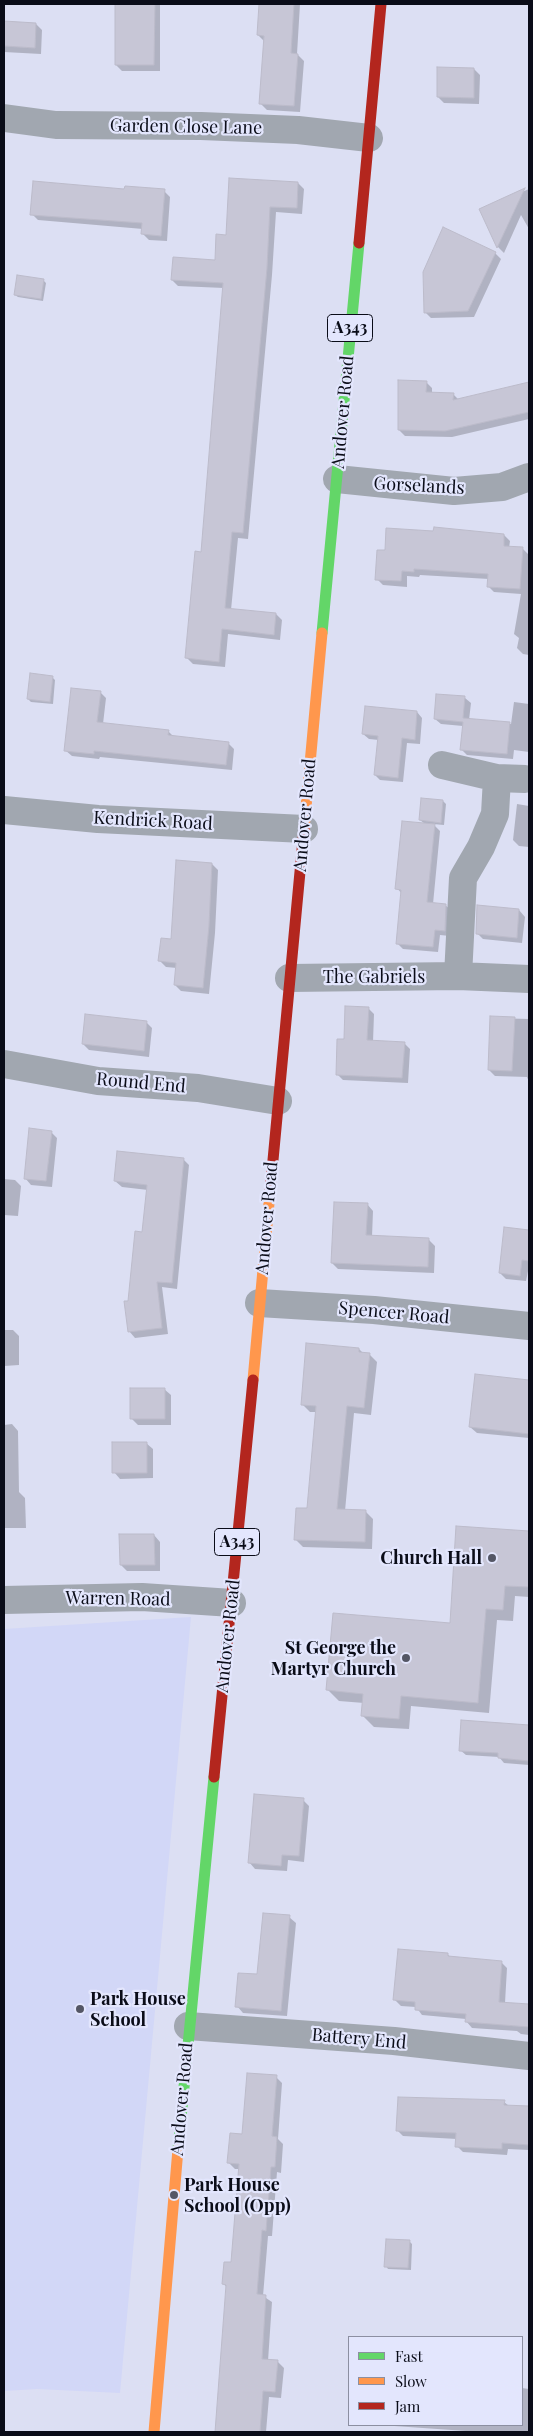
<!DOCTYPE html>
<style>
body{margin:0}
#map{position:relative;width:533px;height:2436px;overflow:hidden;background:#dcdff3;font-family:"Playfair Display",serif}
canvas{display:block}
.frame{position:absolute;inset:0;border:5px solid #0a0c18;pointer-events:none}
.legend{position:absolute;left:348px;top:2336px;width:175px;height:90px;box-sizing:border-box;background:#e3e6fd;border:1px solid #8c8fa1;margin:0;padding:6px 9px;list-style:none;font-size:15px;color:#0a0c18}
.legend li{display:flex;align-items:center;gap:10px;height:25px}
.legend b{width:25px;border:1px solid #8c8fa1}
</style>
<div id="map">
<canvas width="533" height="2436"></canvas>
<div class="frame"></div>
<ul class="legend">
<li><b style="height:6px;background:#63d668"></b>Fast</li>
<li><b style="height:6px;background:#ff974d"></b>Slow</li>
<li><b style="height:6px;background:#b3261e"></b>Jam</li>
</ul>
</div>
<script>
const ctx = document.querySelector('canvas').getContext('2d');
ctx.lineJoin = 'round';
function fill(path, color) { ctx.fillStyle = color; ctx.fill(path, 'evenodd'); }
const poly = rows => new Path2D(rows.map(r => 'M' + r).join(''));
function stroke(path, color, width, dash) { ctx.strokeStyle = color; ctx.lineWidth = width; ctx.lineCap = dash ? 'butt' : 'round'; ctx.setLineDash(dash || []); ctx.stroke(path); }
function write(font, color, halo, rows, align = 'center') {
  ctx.font = font + ' "Playfair Display",serif'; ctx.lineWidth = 4.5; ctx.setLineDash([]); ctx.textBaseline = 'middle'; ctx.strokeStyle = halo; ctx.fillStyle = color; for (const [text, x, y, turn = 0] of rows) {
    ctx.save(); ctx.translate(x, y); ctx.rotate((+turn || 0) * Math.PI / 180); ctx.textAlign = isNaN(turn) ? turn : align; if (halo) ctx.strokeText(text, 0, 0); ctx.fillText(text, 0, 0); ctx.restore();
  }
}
fill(poly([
 [191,1617,120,2393,37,2389,4,2391,4,1629]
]), '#d2d7f7');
fill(poly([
 [117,4,160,4,160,71,122,71,116,65],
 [260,4,300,4,297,54,304,61,300,112,267,110,261,104,264,41,258,35],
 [4,23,36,24,42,30,41,54,4,52],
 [474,69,480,75,479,104,444,103,438,97],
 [298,183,304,189,302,214,276,212,272,275,248,539,238,538,231,610,276,614,282,620,280,640,228,634,225,667,193,664,187,658,202,553,224,288,178,286,172,280,216,261,227,236],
 [529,189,529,229,521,215,504,253,498,247,481,210],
 [126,190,164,191,170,197,167,241,149,240,143,234,143,229,38,220,32,214],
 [495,253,501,259,474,317,431,318,425,312],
 [43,280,46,283,43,301,18,297,15,295],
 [426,382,432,388,432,394,453,394,459,400,529,383,529,419,452,437,405,436,399,430],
 [504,535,510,541,509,548,522,548,528,554,529,655,523,654,517,648,519,638,514,634,521,594,494,592,488,586,489,579,420,575,419,577,407,576,407,587,383,585,377,579],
 [52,677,55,680,53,704,31,702,28,699],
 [100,692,106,698,103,724,168,731,174,737,228,743,234,749,232,770,100,757,99,759,72,756,65,750],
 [437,695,465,698,471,703,469,720,511,724,514,702,529,704,529,752,514,750,513,759,467,755,461,749,463,726,441,724,435,719],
 [417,712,422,718,420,744,407,743,403,782,380,780,375,775,379,740,369,739,363,734],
 [443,801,446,804,444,825,433,824,440,831,433,904,445,905,451,910,450,936,440,935,438,952,403,949,397,943,402,894,397,888,425,824,420,820],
 [517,804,529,806,529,847,519,846,513,840],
 [212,864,218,870,215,933,209,994,181,991,175,985,177,968,166,967,160,961],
 [519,910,525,917,522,943,483,939,477,933],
 [368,1008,374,1014,373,1042,404,1043,410,1049,408,1083,343,1080,337,1074,345,1040],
 [492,1018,529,1019,529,1082,527,1077,495,1076,489,1070],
 [146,1022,152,1028,149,1057,89,1050,83,1044],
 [51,1132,57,1138,52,1187,31,1185,25,1178],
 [183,1159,189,1165,177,1289,162,1287,168,1334,135,1338,129,1331,129,1302,143,1233,148,1190,122,1187,115,1181],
 [4,1179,15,1180,21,1186,18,1216,4,1215],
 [367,1204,373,1211,372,1237,429,1240,435,1246,434,1273,338,1269,332,1263],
 [505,1228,529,1231,529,1266,526,1281,506,1279,500,1273],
 [4,1330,13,1330,19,1336,19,1365,4,1366],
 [359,1349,363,1353,369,1354,377,1362,371,1415,354,1413,345,1511,366,1512,373,1519,372,1549,303,1547,295,1539,308,1509,317,1412,310,1412,302,1404],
 [476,1376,529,1381,529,1438,477,1433,470,1427],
 [164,1389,171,1395,171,1425,138,1425,132,1419],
 [12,1424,18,1431,19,1492,25,1498,26,1528,4,1528,4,1425],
 [146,1443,153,1449,153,1478,120,1479,114,1472],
 [457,1527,529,1532,529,1597,515,1596,513,1621,497,1620,489,1713,411,1706,409,1729,374,1727,363,1716,364,1703,339,1701,328,1690,451,1625],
 [154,1535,160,1542,160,1571,127,1571,121,1565],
 [462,1721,529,1727,529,1765,504,1763,499,1757,466,1755,460,1750],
 [303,1800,309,1806,304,1862,288,1860,287,1871,255,1869,249,1862],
 [289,1917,296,1923,287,2016,243,2013,237,2006,258,1976],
 [447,1954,452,1958,501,1962,507,1968,505,2003,529,2005,529,2035,521,2034,517,2031,472,2028,466,2021,466,2019,422,2015,416,2007,401,2006,395,2000],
 [276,2077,282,2083,278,2139,283,2144,281,2173,277,2172,272,2236,268,2236,263,2296,272,2302,268,2361,277,2361,284,2368,281,2398,269,2397,266,2432,216,2432,227,2288,224,2284,232,2263,240,2169,235,2169,229,2163],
 [504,2102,509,2106,529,2107,529,2150,508,2149,507,2155,463,2152,457,2146,457,2139,403,2136,397,2130],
 [409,2241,412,2244,411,2270,388,2269,386,2266],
 [522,2388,529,2389,529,2432,480,2432,380,2425,522,2425]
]), '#0003');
const building = poly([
 [115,4,155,4,154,65,115,65,115,4],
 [259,4,294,4,291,53,298,54,294,106,259,104,264,36,257,35,259,4],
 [4,21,36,23,35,48,4,46,4,21],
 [437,67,474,68,474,98,437,97,437,67],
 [229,178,298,182,297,208,270,207,267,268,243,533,232,532,225,608,276,613,274,635,222,629,219,662,185,658,195,551,201,552,223,283,171,280,173,257,215,260,216,234,226,235,229,178],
 [33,181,124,189,125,186,165,189,161,236,141,234,142,223,30,215,33,181],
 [525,188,497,248,479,209,525,188],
 [443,227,496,252,468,311,424,313,423,272,443,227],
 [17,275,44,279,41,299,14,295,17,275],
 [398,380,427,381,426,392,454,393,453,400,529,382,529,412,445,431,398,430,398,380],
 [434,527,504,534,504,546,523,547,520,589,487,587,488,574,414,569,414,572,402,571,401,581,375,580,377,550,385,550,386,528,433,531,434,527],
 [30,673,53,676,50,702,27,699,30,673],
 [71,688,101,691,97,722,169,730,168,735,229,742,226,765,94,751,94,754,64,751,71,688],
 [436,694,465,696,463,718,510,722,507,754,460,750,463,722,434,719,436,694],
 [365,706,417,711,415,740,402,738,398,778,374,775,378,736,362,734,365,706],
 [421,798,443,800,441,823,419,820,421,798],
 [402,821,435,824,427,902,446,904,445,931,435,930,433,947,396,944,401,890,395,889,402,821],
 [176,860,212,863,209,926,203,988,174,985,176,963,158,961,161,938,171,939,176,860],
 [477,905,519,909,517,938,476,934,477,905],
 [345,1006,369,1007,367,1040,405,1042,402,1078,336,1075,337,1039,344,1039,345,1006],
 [85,1014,147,1021,144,1051,82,1044,85,1014],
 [490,1016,515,1017,512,1071,488,1070,490,1016],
 [29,1128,52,1131,46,1181,24,1179,29,1128],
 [117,1151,184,1158,172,1283,157,1282,162,1328,128,1332,124,1301,128,1301,135,1231,142,1232,147,1185,114,1181,117,1151],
 [334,1202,368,1203,366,1235,429,1238,428,1267,331,1263,334,1202],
 [504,1227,529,1230,529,1261,522,1260,520,1276,499,1273,504,1227],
 [306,1343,359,1348,359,1352,370,1353,364,1408,347,1406,337,1509,366,1510,365,1542,294,1540,296,1508,307,1508,316,1406,301,1405,306,1343],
 [475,1374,529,1380,529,1434,469,1427,475,1374],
 [130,1388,165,1388,165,1419,130,1419,130,1388],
 [112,1442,147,1442,147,1473,112,1473,112,1442],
 [456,1526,529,1531,529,1587,505,1586,503,1610,486,1609,478,1703,401,1696,399,1719,361,1716,363,1694,326,1690,333,1613,450,1623,456,1526],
 [119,1534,154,1534,155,1565,120,1565,119,1534],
 [461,1720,529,1725,529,1761,498,1758,498,1753,459,1751,461,1720],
 [254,1794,304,1798,299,1856,282,1855,281,1866,248,1863,254,1794],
 [263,1913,290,1915,281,2011,235,2007,238,1973,257,1974,263,1913],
 [398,1949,448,1953,448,1956,502,1961,499,2002,529,2004,529,2027,465,2022,466,2014,415,2010,415,2002,393,2000,398,1949],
 [247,2073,277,2075,272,2136,277,2137,275,2167,271,2167,266,2231,262,2230,257,2294,266,2295,262,2359,278,2360,275,2392,263,2391,260,2432,215,2432,226,2285,222,2284,224,2262,231,2262,239,2164,227,2163,230,2133,242,2134,247,2073],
 [398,2097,505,2100,504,2105,529,2106,529,2145,502,2143,502,2149,455,2147,456,2133,396,2131,398,2097],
 [386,2239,410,2240,408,2268,384,2267,386,2239]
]);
fill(building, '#c7c6d6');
stroke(building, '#bcbbca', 1);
stroke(poly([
 [4,118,56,125,201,126,298,130,369,138],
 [337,479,454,491,502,487,529,477],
 [442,765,497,778,525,779],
 [4,810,98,819,304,829],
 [458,976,463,878,481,847,495,814,497,778],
 [289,978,458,976,529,979],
 [4,1064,98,1081,198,1088,278,1101],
 [259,1303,374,1310,529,1326],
 [4,1600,142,1597,232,1603],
 [188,2026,394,2041,529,2056]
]), '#a1a7b0', 28);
stroke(poly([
 [322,633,359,243],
 [178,2149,214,1777]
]), '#63d668', 11);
stroke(poly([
 [304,829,322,633],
 [253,1380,270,1192],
 [154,2432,178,2149]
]), '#ff974d', 11);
stroke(poly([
 [359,243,381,4],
 [270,1192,304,829],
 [214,1777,253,1380]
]), '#b3261e', 11);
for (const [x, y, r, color] of [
 [492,1558,5,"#545665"],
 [406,1658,5,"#545665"],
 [80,2009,5,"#545665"],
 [174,2195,5,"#545665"]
]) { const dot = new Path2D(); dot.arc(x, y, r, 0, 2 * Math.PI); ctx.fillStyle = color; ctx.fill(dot); stroke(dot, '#e3e6fd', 2); }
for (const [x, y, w] of [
 [350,328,45],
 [237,1542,45]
]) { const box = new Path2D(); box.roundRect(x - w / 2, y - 13.5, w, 27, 4); ctx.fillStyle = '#e3e6fd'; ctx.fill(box); stroke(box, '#0a0c18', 1); }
write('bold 16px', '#0a0c18', null, [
 ["A343",350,328],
 ["A343",237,1542]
]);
write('18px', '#0a0c18', '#e3e6fd', [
 ["Garden Close Lane",186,127,1],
 ["Andover Road",343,412,-85],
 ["Gorselands",419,486,3],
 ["Andover Road",305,815,-85],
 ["Kendrick Road",153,821,3],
 ["The Gabriels",374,977],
 ["Round End",141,1083,5],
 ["Andover Road",267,1218,-85],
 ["Spencer Road",394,1313,5],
 ["Warren Road",118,1599,1],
 ["Andover Road",228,1636,-84],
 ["Battery End",359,2039,5],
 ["Andover Road",182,2099,-85]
]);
write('bold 18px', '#0a0c18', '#e3e6fd', [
 ["Church Hall",482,1558],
 ["St George the",396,1648],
 ["Martyr Church",396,1669],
 ["Park House",90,1999,"left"],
 ["School",90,2020,"left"],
 ["Park House",184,2185,"left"],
 ["School (Opp)",184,2206,"left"]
], 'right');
</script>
